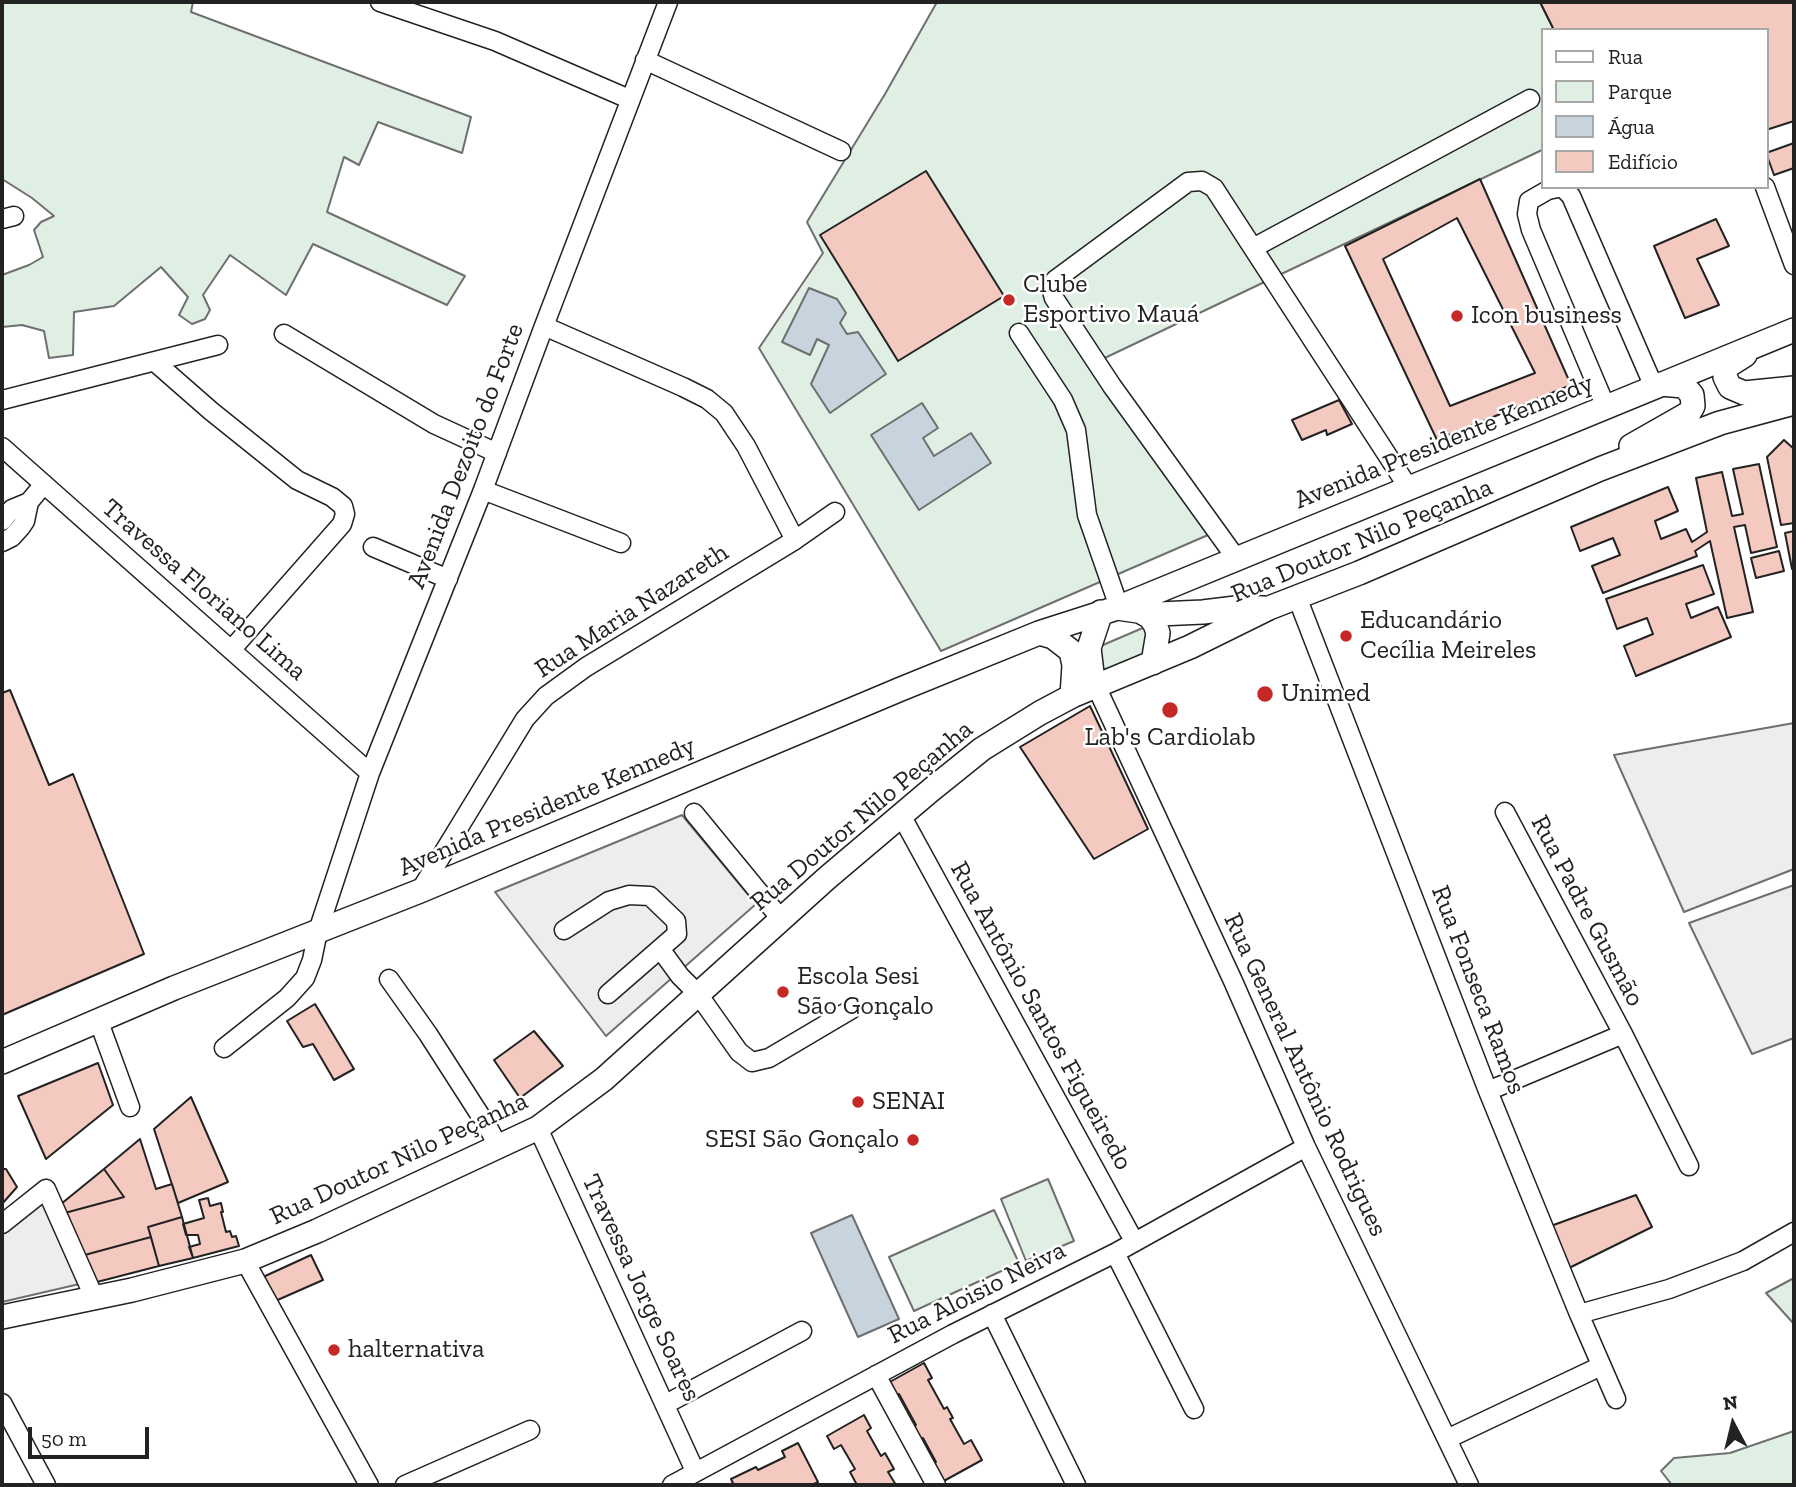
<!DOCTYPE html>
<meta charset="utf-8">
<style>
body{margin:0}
#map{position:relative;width:1796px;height:1487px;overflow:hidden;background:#fff;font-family:"Zilla Slab",serif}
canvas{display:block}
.frame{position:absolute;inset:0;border:4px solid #222;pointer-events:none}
.legend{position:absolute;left:1541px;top:28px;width:228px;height:161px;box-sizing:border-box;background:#fff;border:2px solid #a7a7a7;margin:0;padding:9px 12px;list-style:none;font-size:21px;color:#222}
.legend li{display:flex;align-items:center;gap:14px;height:35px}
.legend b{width:35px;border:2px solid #a7a7a7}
.north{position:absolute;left:1698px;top:1389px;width:70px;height:70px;-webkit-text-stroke:5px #fff;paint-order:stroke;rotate:353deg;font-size:19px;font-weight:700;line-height:28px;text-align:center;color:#222}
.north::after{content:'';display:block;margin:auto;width:24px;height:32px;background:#222;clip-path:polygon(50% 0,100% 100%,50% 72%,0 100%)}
.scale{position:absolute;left:28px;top:1427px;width:121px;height:32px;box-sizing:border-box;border:4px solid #222;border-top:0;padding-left:9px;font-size:21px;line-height:24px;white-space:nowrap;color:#222;-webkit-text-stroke:5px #fff;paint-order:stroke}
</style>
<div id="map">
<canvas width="1796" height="1487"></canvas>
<div class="frame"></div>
<ul class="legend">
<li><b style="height:9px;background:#fff"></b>Rua</li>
<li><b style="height:19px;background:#e0efe3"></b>Parque</li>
<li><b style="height:19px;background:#c7d3dd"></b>Água</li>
<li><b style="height:19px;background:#f3c9c0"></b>Edifício</li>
</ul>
<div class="north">N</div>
<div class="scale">50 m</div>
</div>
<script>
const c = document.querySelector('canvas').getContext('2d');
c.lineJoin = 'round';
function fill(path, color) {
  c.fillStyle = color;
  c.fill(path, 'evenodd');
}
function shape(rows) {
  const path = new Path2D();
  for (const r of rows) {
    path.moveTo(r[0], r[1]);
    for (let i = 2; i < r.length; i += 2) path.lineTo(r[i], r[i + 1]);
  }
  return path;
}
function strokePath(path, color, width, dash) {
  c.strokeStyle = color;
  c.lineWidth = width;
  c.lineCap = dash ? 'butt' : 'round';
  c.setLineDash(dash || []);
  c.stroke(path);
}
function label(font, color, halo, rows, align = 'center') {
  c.font = font + ' "Zilla Slab",serif';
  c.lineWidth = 5;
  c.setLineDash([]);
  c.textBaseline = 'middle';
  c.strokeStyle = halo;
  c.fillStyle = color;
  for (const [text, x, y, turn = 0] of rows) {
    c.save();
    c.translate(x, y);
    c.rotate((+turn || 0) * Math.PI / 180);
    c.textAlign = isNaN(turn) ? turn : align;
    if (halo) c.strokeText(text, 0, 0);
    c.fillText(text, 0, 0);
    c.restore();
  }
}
const green = shape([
 [2,2,193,2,191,12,471,117,462,153,378,122,359,165,344,157,327,212,465,276,447,305,313,244,286,295,230,255,203,295,210,310,205,319,192,324,179,315,188,297,161,267,114,306,74,312,73,355,49,358,44,331,22,325,2,327,2,275,29,265,43,257,34,230,41,222,54,216,32,198,2,179,2,2],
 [937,2,1540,2,1554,30,1542,30,1542,150,1090,365,1208,535,941,651,759,348,823,253,807,222,885,94,937,2],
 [1145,627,1148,628,1145,655,1103,673,1094,655,1103,645,1145,627],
 [1048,1179,1074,1241,1026,1261,1001,1199,1048,1179],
 [994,1210,1019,1263,914,1311,889,1257,994,1210],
 [1794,1278,1794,1324,1766,1293,1794,1278],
 [1794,1431,1794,1485,1672,1485,1661,1471,1674,1458,1730,1453,1794,1431]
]);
fill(green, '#e0efe3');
strokePath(green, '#6f6f6f', 2);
const parking = shape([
 [1794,723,1794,869,1684,912,1614,755,1794,723],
 [682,815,756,904,606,1036,495,892,682,815],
 [1794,885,1794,1038,1752,1054,1689,923,1794,885],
 [47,1191,88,1282,2,1302,2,1224,47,1191]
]);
fill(parking, '#ededed');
strokePath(parking, '#6f6f6f', 2);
const water = shape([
 [809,288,837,299,846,313,840,323,847,334,858,332,886,374,830,413,811,384,829,345,817,339,810,355,782,342,809,288],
 [922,403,938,428,923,438,934,456,971,433,991,463,919,510,871,435,922,403],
 [852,1215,899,1319,858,1337,811,1233,852,1215]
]);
fill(water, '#c7d3dd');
strokePath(water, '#6f6f6f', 2);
const building = shape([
 [1540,2,1794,2,1794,121,1766,130,1766,30,1554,30,1540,2],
 [1794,143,1794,168,1774,175,1766,153,1794,143],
 [926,171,1004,296,898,361,820,235,926,171],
 [1480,179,1571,385,1437,440,1345,246,1480,179],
 [1457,218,1535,373,1450,406,1383,259,1457,218],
 [1716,219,1729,246,1697,259,1719,305,1685,318,1654,246,1716,219],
 [1339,400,1352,424,1327,435,1326,430,1302,440,1292,420,1339,400],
 [1784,440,1794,449,1794,523,1781,525,1767,457,1784,440],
 [1759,464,1777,547,1751,553,1745,525,1734,527,1753,612,1727,618,1710,541,1695,551,1697,556,1603,593,1592,566,1620,555,1613,538,1580,551,1571,527,1668,487,1678,511,1655,521,1661,539,1686,529,1692,542,1707,532,1696,478,1722,472,1732,516,1743,514,1733,469,1759,464],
 [1794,531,1794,569,1792,569,1785,533,1794,531],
 [1779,551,1784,571,1756,578,1751,558,1779,551],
 [1703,565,1714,594,1686,604,1691,618,1718,607,1731,637,1636,676,1624,646,1653,634,1647,618,1617,629,1606,599,1703,565],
 [10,690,49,785,73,774,144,954,2,1015,2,693,10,690],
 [1090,706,1148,829,1094,859,1020,747,1090,706],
 [315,1004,354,1069,334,1080,313,1044,303,1047,287,1021,315,1004],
 [534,1031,563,1066,520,1098,494,1060,534,1031],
 [98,1063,113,1105,46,1159,18,1096,98,1063],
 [191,1097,228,1182,178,1203,154,1129,191,1097],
 [140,1139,156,1189,172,1184,182,1217,148,1227,151,1237,81,1256,61,1214,124,1197,104,1169,140,1139],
 [2,1169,6,1169,17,1187,2,1204,2,1169],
 [104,1169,124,1197,61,1214,61,1204,104,1169],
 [1636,1195,1652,1227,1565,1270,1548,1227,1636,1195],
 [208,1198,210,1206,221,1203,223,1212,221,1212,226,1232,230,1231,232,1237,236,1236,239,1246,193,1258,189,1247,200,1244,198,1235,186,1235,183,1224,204,1218,199,1200,208,1198],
 [182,1217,193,1258,159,1266,148,1227,182,1217],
 [151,1237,159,1266,97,1282,81,1256,151,1237],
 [311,1255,323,1280,273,1302,263,1277,311,1255],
 [924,1363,932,1378,928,1380,944,1409,947,1407,953,1418,950,1419,964,1444,971,1440,982,1460,942,1482,932,1464,936,1462,923,1438,919,1440,912,1427,916,1425,899,1394,895,1396,888,1383,924,1363],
 [864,1415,871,1428,867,1431,881,1456,885,1453,894,1469,888,1472,896,1485,857,1485,850,1472,855,1469,841,1445,834,1449,827,1436,864,1415],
 [798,1443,818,1482,812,1485,729,1485,733,1483,731,1479,756,1467,758,1470,785,1457,782,1451,798,1443]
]);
fill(building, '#f3c9c0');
strokePath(building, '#222', 2);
const minor = shape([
 [380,2,495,41,629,99],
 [645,60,841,151],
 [1765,187,1794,265],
 [2,219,14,216],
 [1253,248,1530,99],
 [544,326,683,387,707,399,724,413,746,446,795,540],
 [1019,333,1063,400,1076,430,1087,515,1119,607],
 [284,334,434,424,497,453],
 [155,362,211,411,297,480,332,497,343,506,345,514,342,524,232,649],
 [2,400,218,345],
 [1606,407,1531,230,1527,214,1529,201,1548,190,1562,187,1571,196,1654,387],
 [2,447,370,773],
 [483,490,621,543],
 [2,521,12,509,29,502],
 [2,542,12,537,21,527,25,521,29,502,44,484],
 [373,547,448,579],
 [1236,558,1112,386,1054,298,1052,291,1055,280,1188,182,1202,181,1214,188,1408,487],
 [1297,597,1488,1091,1579,1314,1616,1399],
 [1096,686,1233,981,1306,1147,1469,1485],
 [1505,812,1623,1034,1689,1166],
 [694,813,781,919],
 [901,815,1134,1241],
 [420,891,525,719,546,696,586,667,795,540,835,512],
 [564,930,609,901,629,895,650,896,676,921,677,934,608,994],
 [661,950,680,976,698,994,739,1052,752,1062,769,1058,852,1009],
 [389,979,428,1034,489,1129,498,1146],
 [99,1022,130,1107],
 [224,1048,287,998,305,978,312,960,318,931,370,773,483,490,544,326,668,2],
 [1488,1091,1623,1034],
 [538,1128,695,1471],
 [2,1224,46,1189,94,1297],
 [1115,1253,1194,1409],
 [245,1261,369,1485],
 [992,1314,1076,1485],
 [1579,1314,1669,1289,1743,1261,1794,1232],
 [876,1375,936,1485],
 [2,1403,46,1485],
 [666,1404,802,1331],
 [1447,1439,1601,1366],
 [405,1485,530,1430],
 [672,1485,953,1334,1115,1253,1306,1147]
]);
const major = shape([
 [1745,355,1726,367,1725,377,1730,387,1744,393,1794,388],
 [1631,446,1689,413,1693,406,1692,395,1684,386,1660,384],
 [1117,608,1159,614,1203,612,1244,607,1263,608],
 [1141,612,1150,617,1155,624,1158,633,1153,663],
 [1039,633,1053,637,1071,651,1074,665,1072,696],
 [1096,686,1092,673,1089,648,1101,612],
 [2,1062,174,988,420,891,901,689,1039,633,1117,608,1794,330],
 [2,1317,132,1290,245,1261,317,1231,538,1128,604,1079,827,878,931,790,982,749,1040,713,1072,696,1190,647,1269,608,1359,573,1600,469,1720,423,1794,403]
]);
strokePath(minor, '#222', 21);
strokePath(major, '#222', 26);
strokePath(minor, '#fff', 18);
strokePath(major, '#fff', 23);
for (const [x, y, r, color] of [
 [1009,300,7,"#c62828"],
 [1457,316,7,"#c62828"],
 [1346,636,7,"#c62828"],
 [1265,694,9,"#c62828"],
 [1170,710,9,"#c62828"],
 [783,992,7,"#c62828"],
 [858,1102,7,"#c62828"],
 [913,1140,7,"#c62828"],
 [334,1350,7,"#c62828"]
]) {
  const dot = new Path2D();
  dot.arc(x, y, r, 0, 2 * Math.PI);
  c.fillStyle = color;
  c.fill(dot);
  strokePath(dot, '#fff', 2.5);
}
label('26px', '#222', '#fff', [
 ["Clube",1023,285],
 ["Esportivo Mauá",1023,315],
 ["Icon business",1471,316],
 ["Educandário",1360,621],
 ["Cecília Meireles",1360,651],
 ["Unimed",1281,694],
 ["Lab's Cardiolab",1170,738,"center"],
 ["Escola Sesi",797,977],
 ["São Gonçalo",797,1007],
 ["SENAI",872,1102],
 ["SESI São Gonçalo",899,1140,"right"],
 ["halternativa",348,1350]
], 'left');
label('26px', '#222', '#fff', [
 ["Avenida Presidente Kennedy",1444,442,-22],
 ["Avenida Dezoito do Forte",466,456,-69],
 ["Rua Doutor Nilo Peçanha",1362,541,-23],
 ["Travessa Floriano Lima",204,590,41],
 ["Rua Maria Nazareth",632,611,-33],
 ["Avenida Presidente Kennedy",547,807,-23],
 ["Rua Doutor Nilo Peçanha",862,816,-40],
 ["Rua Padre Gusmão",1587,911,62],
 ["Rua Fonseca Ramos",1478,990,69],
 ["Rua Antônio Santos Figueiredo",1041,1016,61],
 ["Rua General Antônio Rodrigues",1305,1075,65],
 ["Rua Doutor Nilo Peçanha",399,1159,-25],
 ["Travessa Jorge Soares",641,1288,65],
 ["Rua Aloisio Neiva",977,1293,-27]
]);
</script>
